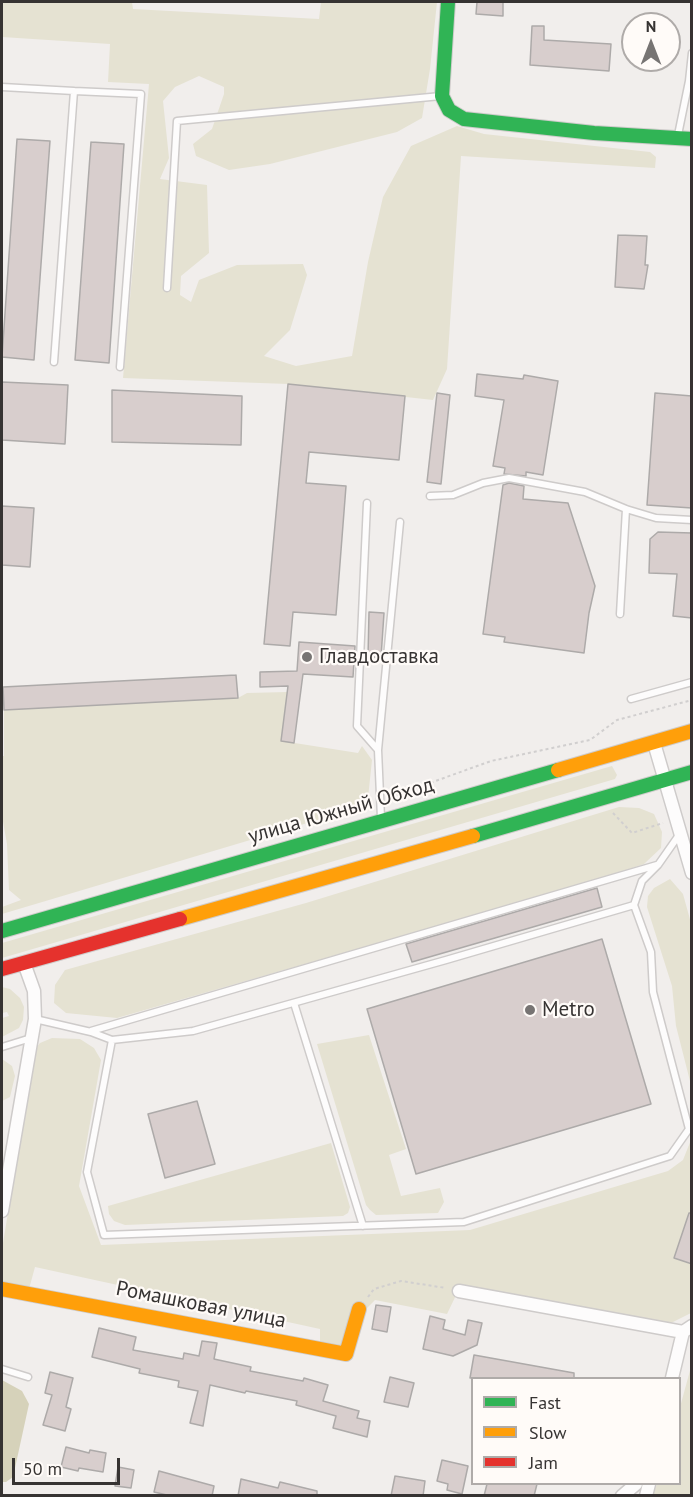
<!DOCTYPE html>
<meta charset="utf-8">
<style>
body{margin:0}
#map{position:relative;width:693px;height:1497px;overflow:hidden;background:#f1eeec;font-family:"PT Sans",sans-serif}
canvas{display:block}
.frame{position:absolute;inset:0;border:3px solid #363332;pointer-events:none}
.legend{position:absolute;left:471px;top:1377px;width:210px;height:108px;box-sizing:border-box;background:#fffbf8;border:2px solid #afaba9;margin:0;padding:8px 10px;list-style:none;font-size:18px;color:#363332}
.legend li{display:flex;align-items:center;gap:12px;height:30px}
.legend b{width:30px;border:2px solid #afaba9}
.north{position:absolute;left:621px;top:12px;width:60px;height:60px;box-sizing:border-box;background:#fffbf8;border:2px solid #afaba9;border-radius:50%;rotate:0deg;font-size:16px;font-weight:700;line-height:24px;text-align:center;color:#363332}
.north::after{content:'';display:block;margin:auto;width:21px;height:27px;background:#777473;clip-path:polygon(50% 0,100% 100%,50% 72%,0 100%)}
.scale{position:absolute;left:12px;top:1458px;width:108px;height:27px;box-sizing:border-box;border:3px solid #363332;border-top:0;padding-left:8px;font-size:18px;line-height:21px;white-space:nowrap;color:#363332;-webkit-text-stroke:4px #fffbf8;paint-order:stroke}
</style>
<div id="map">
<canvas width="693" height="1497"></canvas>
<div class="frame"></div>
<ul class="legend">
<li><b style="height:8px;background:#30b455"></b>Fast</li>
<li><b style="height:8px;background:#ff9f0a"></b>Slow</li>
<li><b style="height:8px;background:#e5322d"></b>Jam</li>
</ul>
<div class="north">N</div>
<div class="scale">50 m</div>
</div>
<script>
const c = document.querySelector('canvas').getContext('2d');
c.lineJoin = 'round';
function fill(path, color) {
  c.fillStyle = color;
  c.fill(path, 'evenodd');
}
function shape(rows) {
  const path = new Path2D();
  for (const r of rows) {
    path.moveTo(r[0], r[1]);
    for (let i = 2; i < r.length; i += 2) path.lineTo(r[i], r[i + 1]);
  }
  return path;
}
function strokePath(path, color, width, dash) {
  c.strokeStyle = color;
  c.lineWidth = width;
  c.lineCap = dash ? 'butt' : 'round';
  c.setLineDash(dash || []);
  c.stroke(path);
}
function label(font, color, halo, rows, align = 'center') {
  c.font = font + ' "PT Sans",sans-serif';
  c.lineWidth = 4.5;
  c.setLineDash([]);
  c.textBaseline = 'middle';
  c.strokeStyle = halo;
  c.fillStyle = color;
  for (const [text, x, y, turn = 0] of rows) {
    c.save();
    c.translate(x, y);
    c.rotate((+turn || 0) * Math.PI / 180);
    c.textAlign = isNaN(turn) ? turn : align;
    if (halo) c.strokeText(text, 0, 0);
    c.fillText(text, 0, 0);
    c.restore();
  }
}
fill(shape([
 [2,2,132,2,133,9,319,19,321,2,437,2,430,69,422,118,397,132,270,164,229,170,196,156,193,144,212,129,224,94,224,87,199,76,175,87,163,101,169,158,160,179,207,185,209,253,181,276,180,295,191,302,199,280,237,265,303,264,307,275,290,330,264,356,296,366,352,356,368,262,383,197,411,146,457,126,484,134,650,152,656,157,655,168,461,156,447,369,433,400,288,384,123,378,149,84,108,82,110,44,2,37],
 [287,692,282,741,358,753,362,746,372,760,368,798,361,807,2,914,2,907,21,900,9,890,7,844,2,816,2,756,4,756,4,710,238,698,247,693],
 [612,766,617,775,615,779,2,958,2,943],
 [619,807,639,808,654,814,662,832,661,848,644,864,594,881,117,1018,66,1013,54,1003,55,985,65,970,306,903],
 [670,879,683,894,691,923,691,1085,676,1026,672,986,647,907,648,896,654,888],
 [2,987,10,989,20,998,24,1007,23,1020,19,1028,2,1037,2,1018,9,1016,7,1012,2,1013],
 [369,1035,406,1149,389,1155,401,1196,440,1188,444,1202,438,1213,376,1215,370,1210,366,1205,317,1044],
 [52,1038,80,1039,94,1048,101,1060,79,1186,101,1245,470,1230,668,1171,683,1160,691,1140,691,1224,674,1258,691,1264,691,1313,669,1324,460,1287,447,1314,375,1300,366,1309,341,1347,320,1343,320,1329,35,1267,29,1289,4,1284,2,1280,2,1249,35,1049,40,1043],
 [2,1059,12,1066,15,1076,10,1097,2,1101],
 [331,1143,350,1207,348,1213,343,1216,125,1225,114,1221,109,1214,108,1206],
 [691,1367,691,1495,653,1495,657,1484,680,1484,680,1407]
]), '#e5e2d2');
fill(shape([
 [2,1380,22,1391,29,1404,13,1477,6,1482,2,1482]
]), '#d6d2ba');
const building = shape([
 [477,2,503,2,503,16,476,14,477,2],
 [532,26,544,26,544,40,611,44,609,71,530,65,532,26],
 [17,139,50,141,34,360,2,357,17,139],
 [91,142,124,144,109,363,75,360,91,142],
 [618,235,647,236,645,265,648,265,644,289,615,287,618,235],
 [477,374,523,379,524,375,558,381,543,475,526,472,526,476,504,474,505,468,493,466,504,400,475,396,477,374],
 [2,382,68,385,65,444,2,440,2,382],
 [288,384,405,396,399,460,309,452,306,483,346,486,336,615,293,612,290,646,264,644,288,384],
 [112,390,242,396,241,445,112,442,112,390],
 [437,393,450,395,441,484,427,482,437,393],
 [655,393,692,396,692,508,647,505,655,393],
 [509,483,524,486,523,499,568,503,595,586,589,613,584,653,504,642,505,637,483,634,503,485,509,483],
 [2,506,34,508,30,567,2,565,2,506],
 [658,532,692,533,692,618,673,616,677,574,649,573,650,539,658,532],
 [369,612,384,613,381,657,368,657,369,612],
 [299,642,355,646,353,677,303,674,294,743,281,741,288,686,260,687,260,672,297,671,299,642],
 [236,675,238,698,4,710,3,687,236,675],
 [597,888,602,907,412,962,406,944,597,888],
 [602,939,651,1104,416,1174,367,1009,602,939],
 [197,1101,215,1164,165,1178,148,1114,197,1101],
 [689,1213,692,1213,692,1264,674,1258,689,1213],
 [376,1305,391,1307,387,1332,372,1329,376,1305],
 [430,1316,445,1320,443,1329,465,1335,468,1320,482,1323,477,1345,453,1356,423,1349,430,1316],
 [99,1328,136,1337,133,1350,183,1359,184,1353,199,1356,202,1341,217,1343,214,1359,251,1367,250,1371,303,1381,304,1378,328,1385,323,1401,359,1411,357,1418,370,1421,367,1437,333,1428,336,1416,296,1405,297,1401,246,1391,245,1393,210,1385,203,1426,190,1423,198,1391,178,1387,179,1381,139,1373,140,1369,92,1357,99,1328],
 [474,1355,574,1373,574,1378,470,1378,474,1355],
 [50,1372,73,1378,66,1407,71,1409,65,1431,43,1425,52,1395,45,1393,50,1372],
 [390,1377,414,1383,408,1407,384,1402,390,1377],
 [66,1447,89,1453,90,1450,106,1453,103,1472,79,1468,78,1471,61,1467,66,1447],
 [442,1460,468,1466,462,1494,447,1490,448,1484,437,1481,442,1460],
 [118,1467,134,1470,131,1488,115,1486,118,1467],
 [159,1471,214,1486,212,1496,171,1496,154,1492,159,1471],
 [395,1476,425,1481,423,1496,391,1496,395,1476],
 [241,1479,278,1488,280,1482,317,1491,317,1496,238,1496,241,1479],
 [487,1484,537,1484,534,1496,484,1496,487,1484]
]);
fill(building, '#d8cecd');
strokePath(building, '#adaaa9', 1.5);
const lane = shape([
 [2,87,74,91,54,362],
 [74,91,141,94,120,367],
 [678,135,689,81,692,53],
 [167,288,177,121,441,96],
 [430,496,453,495,483,483,509,478,585,492,626,509,656,518,692,520],
 [367,503,357,726,378,750,381,818],
 [620,614,626,509],
 [631,699,692,682],
 [378,750,400,522],
 [294,1003,363,1226],
 [35,1019,91,1032,112,1040,193,1031,446,960,634,905,642,881,658,865,679,835],
 [91,1031,657,865],
 [112,1040,87,1172,104,1235,464,1222,670,1156,689,1129,653,992,651,952,634,905],
 [2,1047,31,1038],
 [2,1369,28,1377]
]);
const street = shape([
 [654,743,692,873],
 [2,1211,35,1019,34,991,24,963],
 [459,1291,683,1332,692,1326],
 [672,1378,683,1332],
 [622,1496,636,1484],
 [646,1496,649,1484]
]);
const fast = shape([
 [448,2,442,96,449,110,464,119,594,133,692,139],
 [473,836,692,772],
 [2,931,558,770]
]);
const slow = shape([
 [558,770,692,731],
 [180,919,473,836],
 [2,1289,346,1354,359,1309]
]);
const jam = shape([
 [2,969,180,919]
]);
strokePath(lane, '#cecbca', 9);
strokePath(street, '#cecbca', 15);
strokePath(fast, '#cecbca', 16);
strokePath(slow, '#cecbca', 16);
strokePath(jam, '#cecbca', 16);
strokePath(shape([
 [391,797,491,761,590,740,617,720,692,700],
 [613,813,632,833,663,823],
 [368,1297,374,1289,401,1281,446,1288]
]), '#d1cfcf', 2, [3, 3]);
strokePath(lane, '#fdfcfc', 6);
strokePath(street, '#fdfcfc', 12);
strokePath(fast, '#30b455', 14);
strokePath(slow, '#ff9f0a', 14);
strokePath(jam, '#e5322d', 14);
for (const [x, y, r, color] of [
 [307,657,6,"#777473"],
 [530,1010,6,"#777473"]
]) {
  const dot = new Path2D();
  dot.arc(x, y, r, 0, 2 * Math.PI);
  c.fillStyle = color;
  c.fill(dot);
  strokePath(dot, '#fffbf8', 2);
}
label('21px', '#363332', '#fffbf8', [
 ["Главдоставка",319,657],
 ["Metro",542,1010]
], 'left');
label('21px', '#363332', '#fffbf8', [
 ["улица Южный Обход",341,811,-16],
 ["Ромашковая улица",201,1305,11]
]);
</script>
